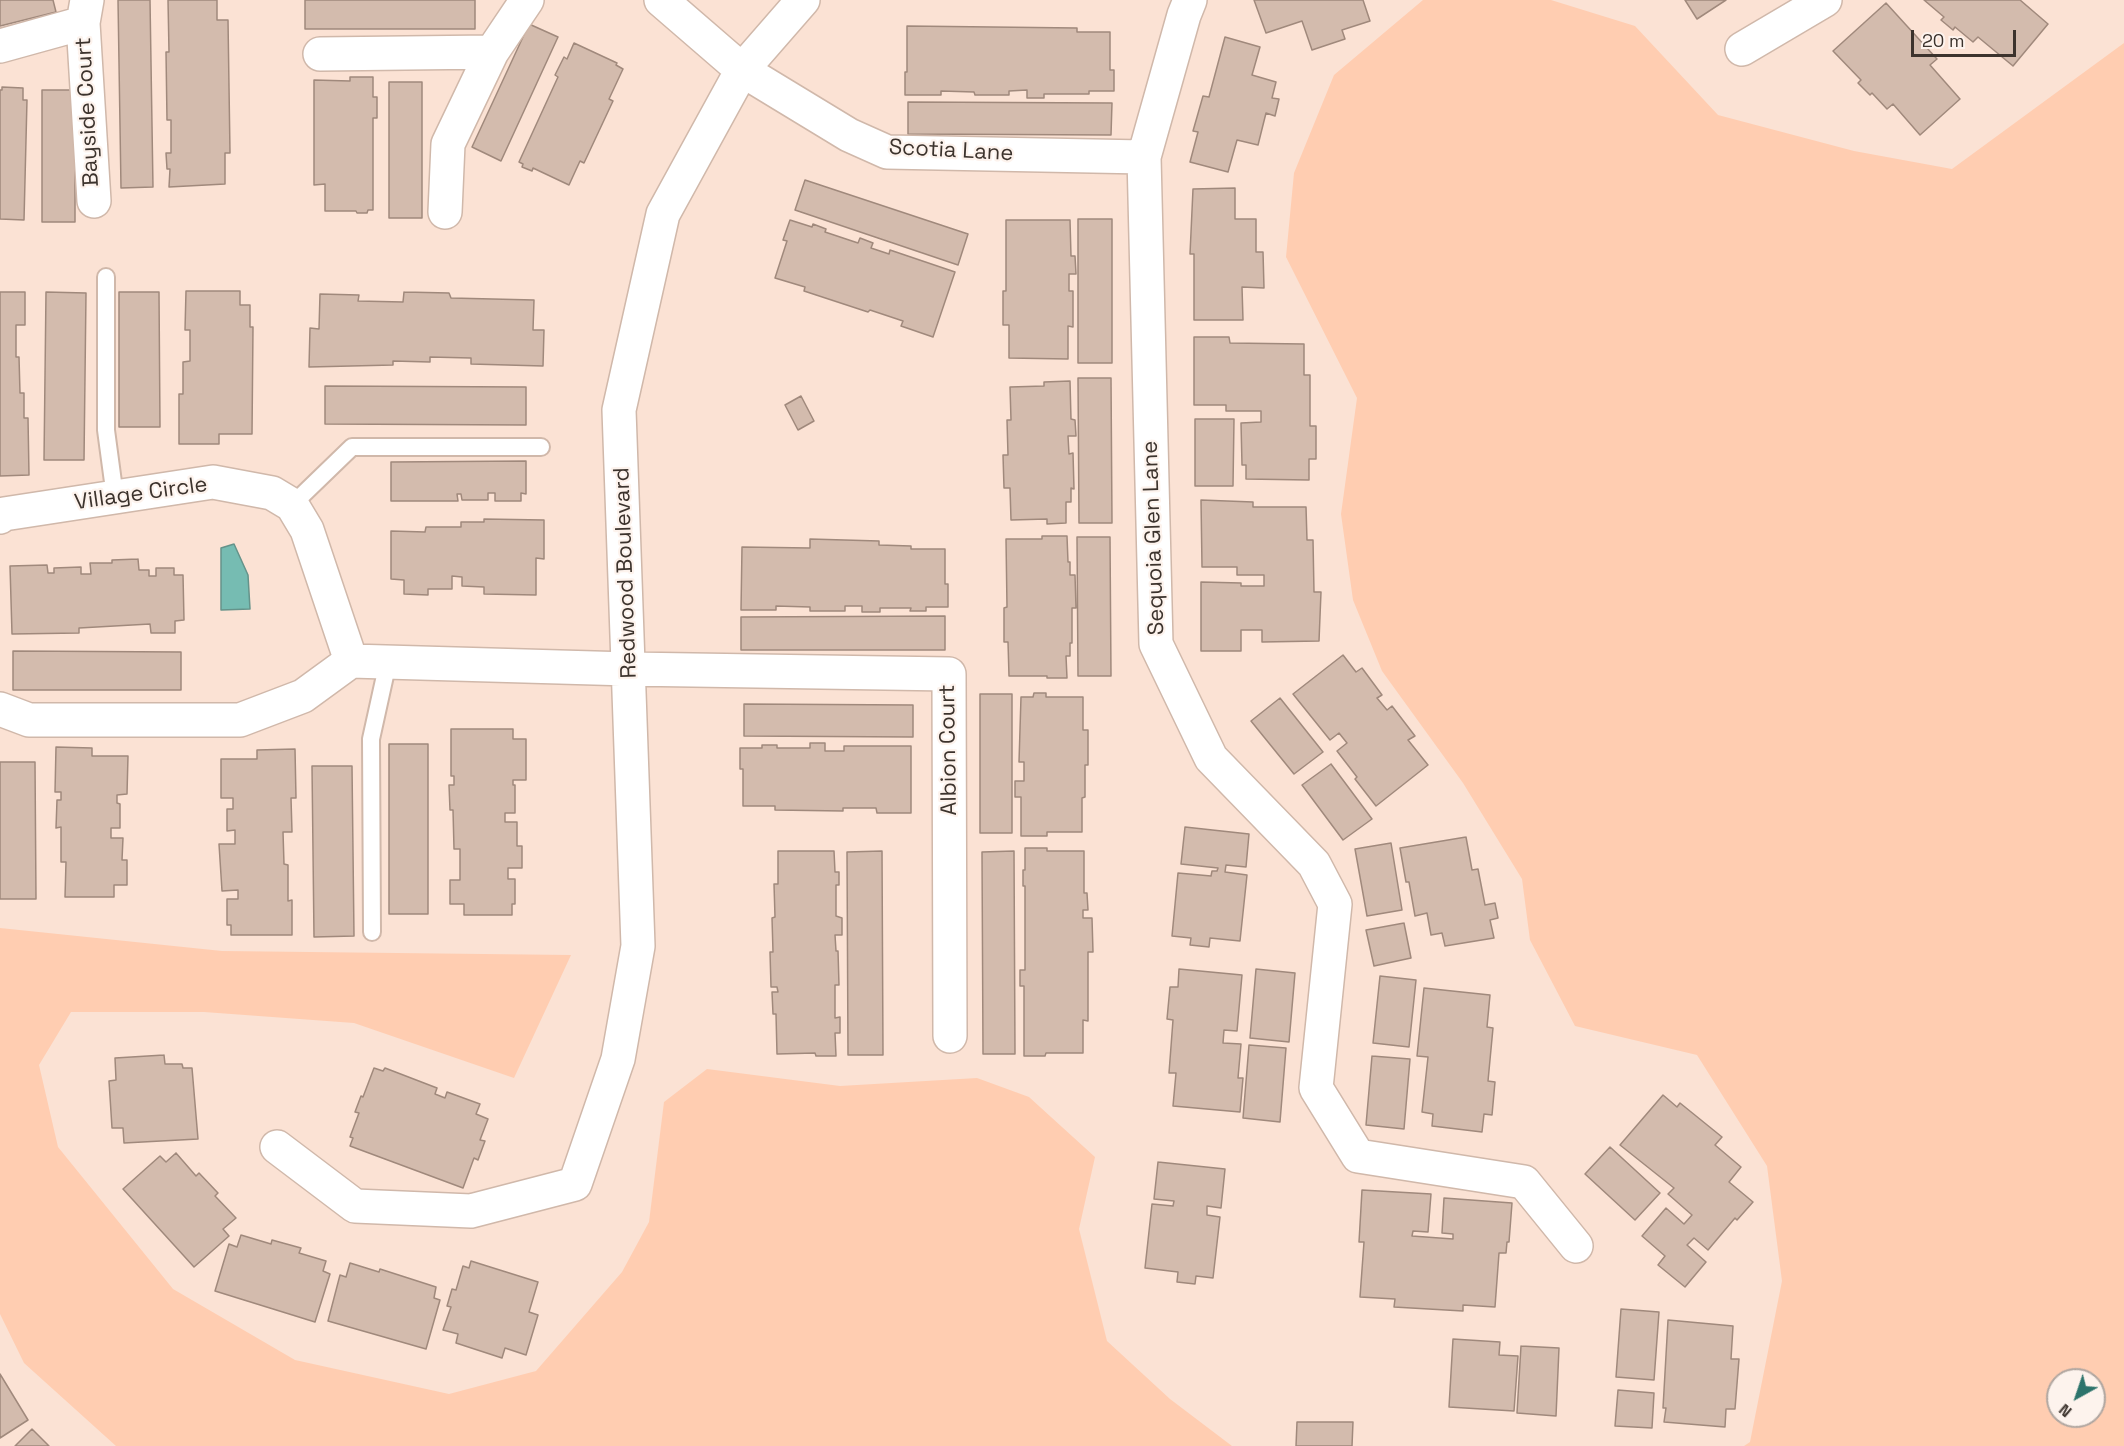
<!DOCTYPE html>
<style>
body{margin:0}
#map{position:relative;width:2124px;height:1446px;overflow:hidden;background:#fbe2d4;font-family:"Space Grotesk",sans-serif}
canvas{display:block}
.north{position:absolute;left:2046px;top:1368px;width:60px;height:60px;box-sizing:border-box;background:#fdf3ed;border:2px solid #b0a6a0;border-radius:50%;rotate:220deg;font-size:16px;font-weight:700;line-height:24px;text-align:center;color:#3c332d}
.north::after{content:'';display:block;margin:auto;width:21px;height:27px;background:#2d746c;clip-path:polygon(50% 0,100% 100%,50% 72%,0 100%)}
.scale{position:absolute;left:1911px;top:30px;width:105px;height:27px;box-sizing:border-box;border:3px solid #3c332d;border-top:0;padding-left:8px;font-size:18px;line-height:21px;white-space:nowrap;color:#3c332d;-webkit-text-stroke:4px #fdf3ed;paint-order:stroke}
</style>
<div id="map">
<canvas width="2124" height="1446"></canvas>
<div class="north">N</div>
<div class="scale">20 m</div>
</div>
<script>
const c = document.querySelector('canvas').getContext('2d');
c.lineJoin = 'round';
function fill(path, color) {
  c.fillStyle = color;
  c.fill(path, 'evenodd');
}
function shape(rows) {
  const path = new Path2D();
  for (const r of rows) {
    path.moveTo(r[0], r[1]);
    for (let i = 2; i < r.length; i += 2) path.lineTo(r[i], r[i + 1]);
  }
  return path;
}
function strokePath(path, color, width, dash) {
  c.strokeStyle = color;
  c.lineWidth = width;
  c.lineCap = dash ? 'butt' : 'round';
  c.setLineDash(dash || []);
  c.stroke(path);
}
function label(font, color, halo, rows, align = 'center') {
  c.font = font + ' "Space Grotesk",sans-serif';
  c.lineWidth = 4.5;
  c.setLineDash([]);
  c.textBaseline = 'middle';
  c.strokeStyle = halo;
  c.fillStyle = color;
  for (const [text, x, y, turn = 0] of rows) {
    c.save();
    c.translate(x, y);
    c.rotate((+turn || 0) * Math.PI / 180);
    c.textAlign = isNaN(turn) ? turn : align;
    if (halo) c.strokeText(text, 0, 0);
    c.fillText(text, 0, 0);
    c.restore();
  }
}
fill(shape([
 [1423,0,1551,0,1635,26,1718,115,1854,151,1952,169,2124,43,2124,1446,1744,1446,1750,1442,1782,1281,1767,1166,1697,1055,1575,1026,1530,940,1522,879,1463,783,1382,671,1353,600,1341,514,1357,398,1286,257,1294,173,1334,75],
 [2058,1380,2094,1380,2094,1416,2058,1416],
 [0,928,222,951,571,955,514,1078,354,1023,204,1012,71,1012,39,1065,58,1147,173,1289,295,1360,449,1394,536,1371,622,1272,649,1222,664,1102,707,1069,840,1086,977,1078,1029,1097,1095,1157,1079,1229,1107,1341,1170,1399,1232,1446,116,1446,24,1363,0,1314]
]), '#ffcdb1');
const water = shape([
 [234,544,248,575,250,609,221,610,221,548,234,544]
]);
fill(water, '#76bcb2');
strokePath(water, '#65938a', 1.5);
const building = shape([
 [0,0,53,0,56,12,0,26,0,0],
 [118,0,150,0,153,187,121,188,118,0],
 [168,0,217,0,217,20,228,20,230,153,225,153,225,184,169,187,170,169,167,169,166,153,171,153,171,120,167,120,166,52,169,52,168,0],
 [305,0,475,0,475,29,305,29,305,0],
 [1254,0,1363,0,1370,21,1342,30,1345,39,1312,50,1302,21,1266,33,1254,0],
 [1685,0,1726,0,1697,19,1685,0],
 [1924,0,2020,0,2048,24,2013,66,1978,37,1973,42,1955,27,1953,30,1941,20,1944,17,1924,0],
 [1886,3,1937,59,1930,65,1960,99,1920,135,1893,104,1887,109,1872,93,1870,95,1858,83,1861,80,1833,51,1886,3],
 [529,24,558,37,501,161,472,147,529,24],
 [907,26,1077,28,1077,32,1110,32,1110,70,1114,70,1114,91,1089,91,1089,94,1044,94,1044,98,1027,98,1027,90,1009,91,1009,95,975,95,974,92,941,91,941,95,905,95,905,72,907,72,907,26],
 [1225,37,1260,47,1252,75,1276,82,1272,98,1279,99,1275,116,1266,113,1258,145,1237,140,1228,172,1190,162,1198,132,1193,131,1203,96,1209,97,1225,37],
 [574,43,617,63,616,65,623,69,609,99,613,101,584,163,580,161,569,185,533,168,532,171,522,167,523,164,519,162,558,77,555,75,564,57,567,59,574,43],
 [350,77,373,77,373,97,377,97,377,118,373,118,373,210,368,210,367,213,357,213,356,211,325,211,325,184,314,185,314,80,350,81,350,77],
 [389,82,422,82,422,218,389,218,389,82],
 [2,87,23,88,23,100,27,100,24,220,0,219,0,90,2,90,2,87],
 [42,90,75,90,75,222,42,222,42,90],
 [908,102,1112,103,1111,135,908,134,908,102],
 [805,180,968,234,958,265,795,210,805,180],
 [1235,188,1235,219,1256,219,1256,252,1263,252,1264,288,1242,287,1243,320,1194,320,1194,254,1190,254,1193,189,1235,188],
 [1078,219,1112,219,1112,363,1078,363,1078,219],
 [790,220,812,227,813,224,826,229,825,232,858,243,860,238,873,243,871,248,889,254,890,250,955,272,933,337,901,326,903,321,870,310,868,312,804,291,805,287,775,278,787,241,783,240,790,220],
 [1006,220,1070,220,1071,256,1075,256,1076,274,1069,274,1069,291,1073,291,1073,327,1068,326,1068,359,1009,358,1009,325,1003,325,1003,291,1006,291,1006,220],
 [186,291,240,291,240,305,250,305,250,327,253,327,252,434,219,434,219,444,179,444,179,394,183,394,183,362,190,361,190,330,185,330,186,291],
 [0,292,25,292,25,325,16,325,16,357,19,357,20,393,24,393,24,418,28,418,29,475,0,476,0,292],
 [46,292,86,293,84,460,44,460,46,292],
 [119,292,159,292,160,427,119,427,119,292],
 [404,292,449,293,451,298,534,300,533,330,544,330,543,366,471,364,471,358,430,357,430,362,393,361,393,365,309,367,310,328,319,329,320,294,359,295,358,301,403,302,404,292],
 [1194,337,1229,337,1230,343,1304,344,1304,375,1310,375,1310,426,1316,426,1316,459,1309,459,1309,480,1246,479,1246,465,1242,465,1241,423,1261,422,1261,411,1226,411,1226,405,1194,405,1194,337],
 [1078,378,1111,378,1112,523,1079,523,1078,378],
 [1070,381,1071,419,1075,420,1076,436,1068,436,1069,454,1073,453,1074,489,1071,488,1071,502,1066,502,1066,523,1047,524,1047,519,1011,520,1010,488,1004,488,1003,455,1008,455,1007,420,1011,420,1010,387,1044,386,1044,382,1070,381],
 [325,386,526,387,526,425,325,424,325,386],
 [801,396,814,421,798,430,785,405,801,396],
 [1195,419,1234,419,1233,486,1195,486,1195,419],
 [526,461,526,494,521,493,521,501,495,501,495,493,488,493,488,500,462,500,461,494,457,494,458,501,391,501,391,462,526,461],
 [1201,500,1253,502,1253,507,1306,507,1307,540,1313,540,1314,592,1321,592,1319,641,1262,642,1262,630,1241,630,1241,651,1201,651,1201,582,1241,583,1241,586,1264,586,1264,575,1237,575,1237,567,1202,567,1201,500],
 [484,519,544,520,544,559,536,558,536,595,484,594,484,587,462,586,462,577,452,576,452,589,428,589,428,595,404,594,404,580,391,579,391,531,425,532,426,527,461,527,461,522,484,522,484,519],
 [1042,536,1067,536,1068,562,1070,562,1070,575,1075,575,1076,608,1072,608,1072,643,1070,643,1070,656,1066,656,1067,678,1047,678,1047,676,1009,676,1008,642,1004,642,1004,608,1007,607,1006,539,1042,539,1042,536],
 [1077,537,1110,537,1111,676,1078,676,1077,537],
 [810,539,879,541,879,545,911,546,911,549,945,549,945,584,948,584,948,607,926,607,926,611,910,611,911,608,880,608,880,612,862,612,862,606,845,606,845,611,810,611,810,607,776,606,776,610,741,610,742,547,810,548,810,539],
 [138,559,139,570,149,570,149,576,156,576,156,568,174,568,174,575,183,575,184,620,175,621,175,633,151,633,150,624,79,628,79,633,12,634,10,566,47,565,48,573,54,573,54,568,81,567,81,574,91,574,90,563,112,563,112,560,138,559],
 [945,616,945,650,741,650,741,617,945,616],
 [13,651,181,652,181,690,13,690,13,651],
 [1343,655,1356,672,1362,668,1382,695,1377,698,1387,710,1392,706,1415,736,1408,740,1428,765,1376,806,1355,779,1357,777,1337,751,1347,743,1339,733,1330,740,1293,694,1343,655],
 [1034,693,1046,693,1046,697,1083,697,1083,730,1088,730,1088,765,1085,765,1085,797,1082,798,1082,832,1047,832,1047,836,1021,836,1021,797,1015,797,1015,781,1024,781,1024,762,1019,762,1021,697,1033,697,1034,693],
 [980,694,1012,694,1012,833,980,833,980,694],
 [1280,698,1323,752,1294,774,1251,721,1280,698],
 [744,704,913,705,913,737,744,736,744,704],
 [451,729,513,729,513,739,526,739,526,780,513,780,513,785,515,785,515,813,505,813,505,822,517,822,517,846,522,846,522,868,508,868,508,879,515,879,515,904,512,904,512,915,464,915,464,904,450,904,450,880,460,880,460,849,454,849,453,810,450,810,449,785,454,785,454,776,451,776,451,729],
 [810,743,825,743,825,751,844,751,844,746,911,746,911,813,877,813,876,808,843,808,843,811,775,810,775,806,743,806,743,769,740,769,740,748,762,748,762,745,777,745,777,748,810,748,810,743],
 [389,744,428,744,428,914,389,914,389,744],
 [56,747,92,748,92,756,128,756,127,794,117,795,117,803,120,804,120,828,111,828,111,838,123,838,122,860,127,860,127,885,114,885,114,897,65,897,66,862,61,862,61,827,56,828,57,800,61,800,61,792,55,792,56,747],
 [295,749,296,798,291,798,292,832,283,832,284,864,288,865,288,901,292,900,292,935,231,935,231,925,227,925,227,899,238,899,238,890,222,891,219,844,235,844,235,830,227,831,227,809,233,809,233,798,221,798,221,759,257,759,257,750,295,749],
 [0,762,35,762,36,899,0,899,0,762],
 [1331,764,1372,819,1343,840,1302,785,1331,764],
 [312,766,352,766,354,936,314,937,312,766],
 [1185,827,1249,834,1246,867,1226,865,1225,872,1247,875,1240,941,1210,938,1209,947,1190,945,1191,938,1172,936,1178,873,1211,876,1212,871,1217,871,1218,868,1181,864,1185,827],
 [1466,837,1472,870,1478,869,1485,905,1495,903,1498,918,1490,920,1494,938,1445,946,1442,933,1431,935,1427,913,1415,916,1409,882,1406,882,1400,848,1466,837],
 [1391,843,1402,910,1367,916,1355,849,1391,843],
 [1025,848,1047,848,1047,851,1084,851,1084,893,1087,893,1088,910,1083,910,1083,918,1092,918,1093,952,1088,952,1088,1021,1083,1020,1083,1053,1046,1053,1045,1056,1024,1056,1024,986,1020,986,1020,970,1025,970,1025,886,1023,886,1023,870,1025,870,1025,848],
 [778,851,834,851,835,872,839,872,839,885,836,885,836,916,842,918,842,935,835,935,836,951,838,951,839,985,835,985,835,1018,840,1017,840,1033,835,1033,836,1056,816,1056,815,1053,777,1054,776,1014,773,1014,772,992,778,992,777,987,771,987,770,952,773,952,772,918,775,917,774,884,778,884,778,851],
 [882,851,883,1055,848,1055,847,852,882,851],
 [1014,851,1015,1054,983,1054,982,852,1014,851],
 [1404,923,1411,958,1374,966,1366,930,1404,923],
 [1179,969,1242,975,1237,1031,1224,1030,1223,1043,1241,1044,1238,1078,1243,1078,1240,1112,1173,1106,1176,1073,1169,1073,1173,1020,1167,1019,1170,987,1178,987,1179,969],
 [1256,969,1295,973,1289,1042,1250,1038,1256,969],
 [1380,976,1416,980,1409,1047,1373,1043,1380,976],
 [1424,988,1490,995,1487,1027,1493,1028,1488,1081,1495,1082,1492,1115,1484,1114,1482,1132,1432,1126,1433,1114,1422,1112,1428,1057,1417,1056,1424,988],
 [1249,1045,1286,1048,1280,1122,1243,1118,1249,1045],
 [164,1055,165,1064,182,1064,183,1068,192,1068,198,1139,124,1143,123,1128,112,1128,109,1081,116,1080,115,1058,164,1055],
 [1372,1056,1410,1059,1404,1129,1366,1125,1372,1056],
 [374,1068,383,1071,385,1068,437,1088,435,1094,445,1098,447,1092,480,1104,476,1114,488,1119,480,1140,485,1141,478,1160,474,1158,463,1188,350,1146,353,1138,350,1137,359,1113,355,1112,361,1096,363,1097,374,1068],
 [1663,1095,1677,1107,1680,1103,1722,1137,1715,1145,1741,1167,1729,1182,1753,1202,1737,1220,1735,1218,1708,1250,1694,1238,1687,1245,1706,1262,1685,1287,1658,1265,1665,1256,1642,1236,1666,1208,1684,1224,1692,1215,1668,1194,1674,1188,1620,1145,1663,1095],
 [1610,1147,1660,1193,1635,1220,1585,1174,1610,1147],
 [176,1153,196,1176,199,1173,218,1193,215,1196,236,1218,223,1229,229,1236,194,1267,123,1189,160,1156,166,1162,176,1153],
 [1158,1162,1225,1169,1221,1208,1207,1206,1207,1215,1220,1217,1213,1278,1196,1276,1195,1284,1177,1282,1178,1272,1145,1268,1152,1204,1173,1206,1174,1201,1154,1199,1158,1162],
 [1362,1190,1431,1194,1428,1232,1413,1231,1412,1236,1453,1239,1453,1234,1442,1233,1444,1198,1512,1203,1509,1242,1507,1242,1506,1253,1499,1253,1495,1307,1463,1305,1463,1311,1394,1307,1395,1299,1360,1297,1364,1242,1359,1242,1362,1190],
 [241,1235,271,1244,272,1240,301,1248,299,1253,326,1261,323,1271,330,1274,315,1322,215,1291,229,1244,237,1247,241,1235],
 [471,1261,538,1282,529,1312,538,1315,526,1355,505,1348,502,1358,456,1343,458,1334,443,1330,451,1307,447,1306,452,1289,456,1290,463,1266,469,1268,471,1261],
 [350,1263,379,1272,380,1269,436,1287,434,1298,440,1300,426,1349,328,1321,340,1275,346,1277,350,1263],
 [1621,1309,1659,1312,1654,1380,1616,1377,1621,1309],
 [1668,1320,1733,1326,1731,1359,1739,1359,1735,1409,1726,1409,1725,1427,1664,1422,1666,1408,1663,1408,1668,1320],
 [1453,1339,1500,1342,1499,1355,1518,1356,1514,1411,1449,1407,1453,1339],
 [1521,1346,1559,1348,1556,1416,1517,1413,1521,1346],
 [0,1374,28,1420,0,1438,0,1374],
 [1618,1390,1654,1393,1652,1428,1615,1426,1618,1390],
 [1297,1422,1353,1422,1352,1446,1296,1446,1297,1422],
 [32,1429,49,1446,15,1446,32,1429]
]);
fill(building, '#d3bbad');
strokePath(building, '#a0897c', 1.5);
const lane = shape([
 [106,277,106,430,115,497],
 [292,505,352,447,541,447],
 [372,932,371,739,388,662]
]);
const street = shape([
 [87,0,83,23,94,201],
 [661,0,742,70,849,135,887,152,1144,157],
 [1190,0,1184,15,1144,157,1156,644,1211,758,1314,864,1335,904,1316,1088,1358,1156,1524,1182,1576,1246],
 [0,46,83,23],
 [1742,49,1825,0],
 [320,54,492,52,527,0],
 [445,212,448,144,492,52],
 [0,517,4,514,213,482,272,493,292,505,307,530,351,661],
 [0,709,29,720,240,720,303,696,351,661,629,669,949,674,950,1036],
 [277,1147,355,1206,471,1211,575,1184,618,1059,638,946,619,410,663,214,742,70,803,0]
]);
strokePath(lane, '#d0b8aa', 20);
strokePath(street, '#d0b8aa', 36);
strokePath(lane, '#fff', 16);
strokePath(street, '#fff', 33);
label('22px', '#3c332d', '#fdf3ed', [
 ["Bayside Court",88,112,-93],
 ["Scotia Lane",951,151,3],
 ["Village Circle",141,494,-8],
 ["Sequoia Glen Lane",1154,538,-92],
 ["Redwood Boulevard",626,573,-92],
 ["Albion Court",949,750,-91]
]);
</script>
